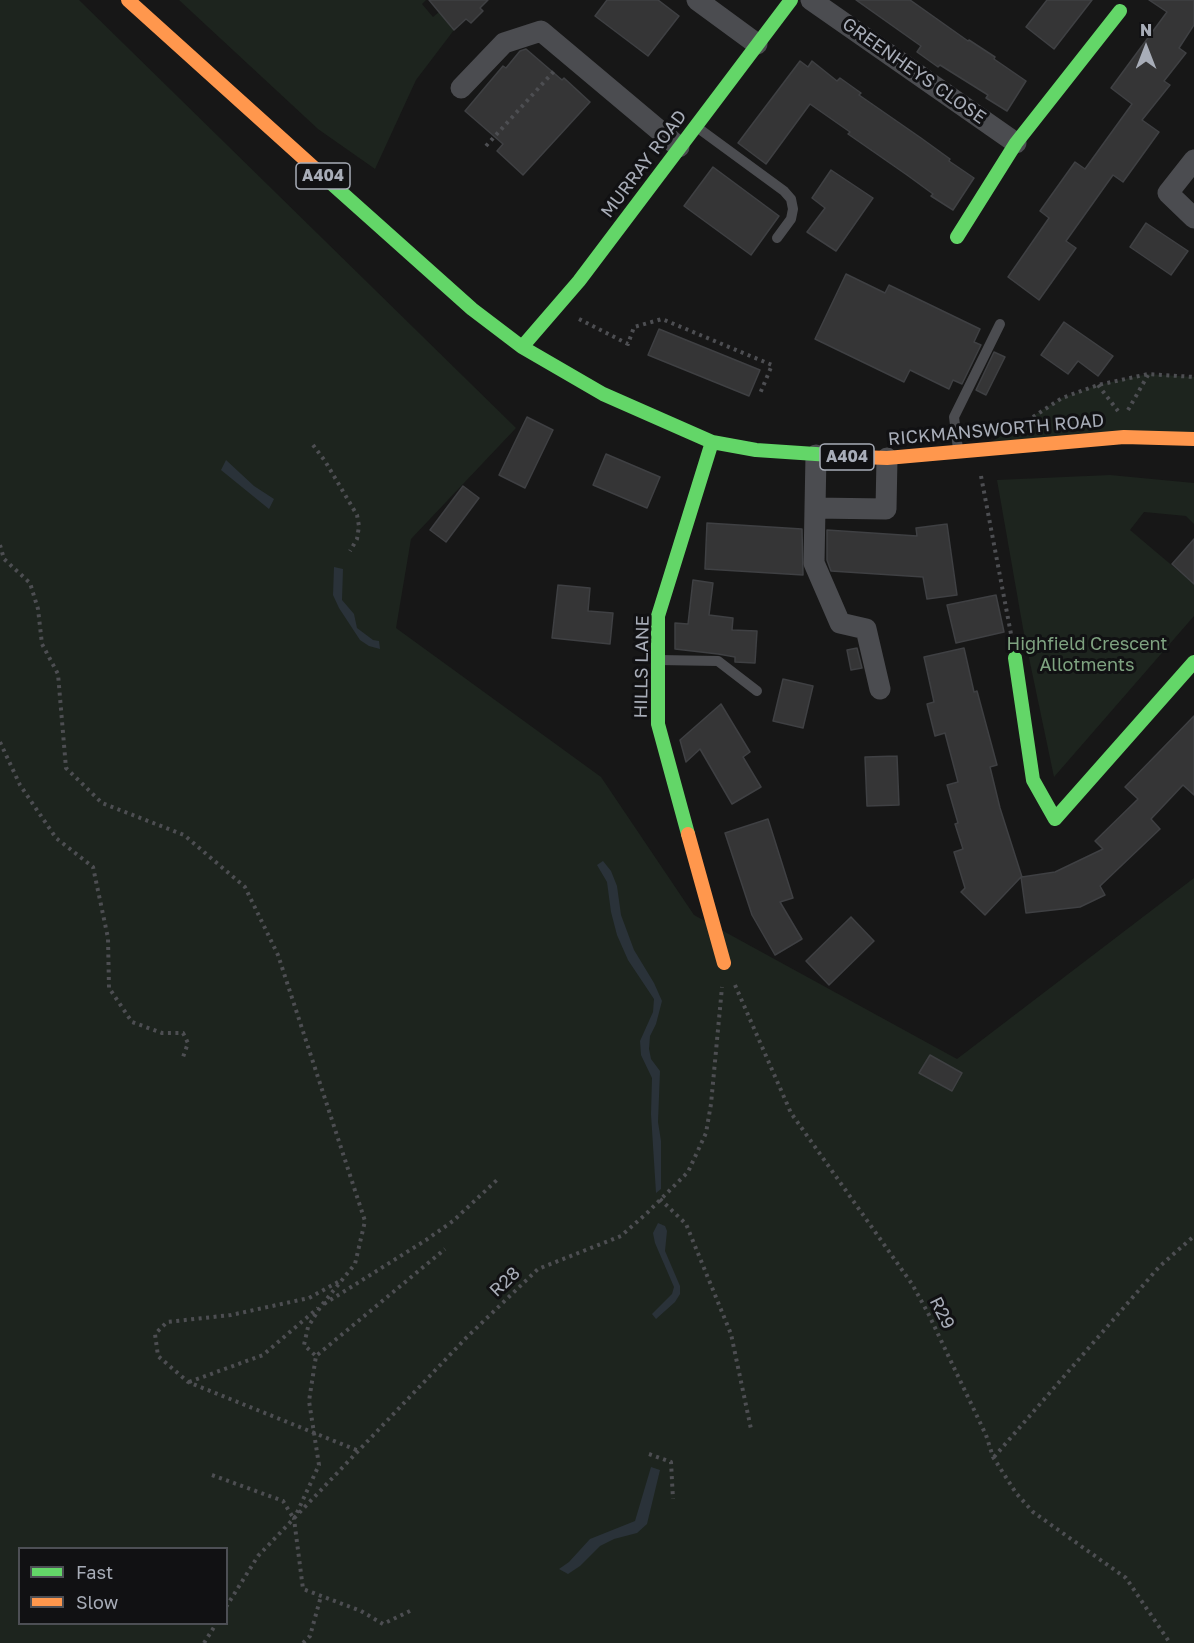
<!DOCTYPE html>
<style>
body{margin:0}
#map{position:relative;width:1194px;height:1643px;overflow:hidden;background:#171717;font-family:"Golos Text",sans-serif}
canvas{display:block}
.legend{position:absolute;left:18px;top:1547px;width:210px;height:78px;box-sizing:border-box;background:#111113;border:2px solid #4d4f55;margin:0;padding:8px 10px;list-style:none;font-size:18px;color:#a8adb8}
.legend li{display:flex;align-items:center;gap:12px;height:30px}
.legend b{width:30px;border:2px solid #4d4f55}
.north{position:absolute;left:1116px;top:18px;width:60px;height:60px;-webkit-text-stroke:4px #111113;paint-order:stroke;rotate:0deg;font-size:16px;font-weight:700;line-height:24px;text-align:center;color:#a8adb8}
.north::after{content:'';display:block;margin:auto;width:21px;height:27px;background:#a8adb8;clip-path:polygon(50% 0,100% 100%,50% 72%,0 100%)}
</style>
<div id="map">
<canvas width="1194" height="1643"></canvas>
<ul class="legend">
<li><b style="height:8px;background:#63d668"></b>Fast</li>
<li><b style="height:8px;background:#ff974d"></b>Slow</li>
</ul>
<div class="north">N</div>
</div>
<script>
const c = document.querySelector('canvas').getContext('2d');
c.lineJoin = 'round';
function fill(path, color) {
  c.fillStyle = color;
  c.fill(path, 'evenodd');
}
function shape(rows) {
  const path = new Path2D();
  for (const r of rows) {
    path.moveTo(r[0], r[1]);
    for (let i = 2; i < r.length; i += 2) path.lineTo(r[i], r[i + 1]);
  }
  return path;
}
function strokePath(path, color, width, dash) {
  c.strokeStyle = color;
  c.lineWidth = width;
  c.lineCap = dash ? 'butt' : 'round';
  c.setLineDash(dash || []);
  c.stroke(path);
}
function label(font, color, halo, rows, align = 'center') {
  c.font = font + ' "Golos Text",sans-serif';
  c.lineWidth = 6;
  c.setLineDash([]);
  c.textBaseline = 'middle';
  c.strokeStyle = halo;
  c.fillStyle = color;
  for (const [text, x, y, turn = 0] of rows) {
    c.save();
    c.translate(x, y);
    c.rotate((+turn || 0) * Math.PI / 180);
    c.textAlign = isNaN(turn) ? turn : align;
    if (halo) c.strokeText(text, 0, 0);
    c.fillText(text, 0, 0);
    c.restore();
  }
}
fill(shape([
 [0,0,79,0,516,428,411,539,396,628,601,777,694,915,957,1059,1194,878,1194,1643,0,1643],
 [20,1548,226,1548,226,1624,20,1624],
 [179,0,426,0,422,4,433,17,439,12,454,30,416,80,375,169,318,129],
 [1148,374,1194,377,1194,439,978,450,1062,398,1098,385],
 [1110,475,1194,483,1194,524,1186,516,1144,512,1130,530,1194,584,1194,616,1054,777,1024,634,997,480]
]), '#1d241e');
fill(shape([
 [226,460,254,486,274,499,269,509,221,470],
 [334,567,343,569,342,600,354,614,357,628,373,640,379,641,380,649,369,646,360,640,339,608,333,595],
 [603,861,611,871,617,886,621,915,634,950,654,983,662,1001,656,1024,650,1036,649,1049,651,1059,660,1071,658,1122,661,1141,661,1189,656,1193,651,1114,652,1078,641,1055,640,1041,653,1012,654,999,628,960,617,935,611,912,607,882,597,865],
 [658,1223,665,1226,667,1231,665,1251,680,1286,680,1294,675,1302,656,1319,652,1314,672,1294,674,1287,655,1243,653,1233],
 [651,1467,660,1470,647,1524,637,1533,614,1539,600,1546,580,1566,568,1574,559,1569,569,1562,590,1539,635,1521]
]), '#2a3239');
const building = shape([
 [429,0,488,0,480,8,483,11,471,23,466,19,454,30,429,0],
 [607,0,658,0,679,16,648,56,595,16,607,0],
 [856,0,910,0,968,41,969,40,995,57,994,59,1026,81,1007,111,986,98,988,95,940,65,938,67,917,52,921,46,856,0],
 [1047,0,1092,0,1054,49,1026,27,1047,0],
 [1149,0,1194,0,1194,25,1179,48,1186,53,1164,81,1170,85,1142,120,1159,132,1123,182,1113,175,1066,241,1076,248,1039,300,1008,277,1049,218,1040,211,1075,162,1085,169,1132,104,1111,88,1167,12,1149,0],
 [526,49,562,80,564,78,590,102,523,175,497,151,503,144,465,111,503,66,506,68,520,51,526,49],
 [800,61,808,67,812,61,837,81,840,78,861,93,859,95,921,138,950,159,949,161,974,178,953,210,931,196,933,194,907,175,848,134,850,132,810,104,766,164,738,143,800,61],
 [713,167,779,216,751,255,684,206,713,167],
 [831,170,873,198,836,251,807,232,825,208,812,198,831,170],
 [1146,223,1188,251,1171,275,1130,247,1146,223],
 [846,274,885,293,889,285,980,329,974,342,981,345,962,384,953,380,949,389,910,370,904,382,815,339,846,274],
 [1064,322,1113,356,1098,376,1078,361,1068,374,1041,355,1064,322],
 [659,329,760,370,749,396,648,355,659,329],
 [994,352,1005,357,986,395,976,390,994,352],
 [527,417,553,430,525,488,499,475,527,417],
 [606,454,660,477,647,508,593,485,606,454],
 [463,486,479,498,446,542,430,530,463,486],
 [707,523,802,529,803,575,705,569,707,523],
 [947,524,957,595,927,599,923,577,831,571,827,560,827,530,917,536,916,528,947,524],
 [1194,539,1194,584,1172,564,1194,539],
 [693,580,713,583,709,615,733,618,732,630,757,631,755,663,735,662,735,657,718,654,675,649,675,623,688,624,693,580],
 [558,585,590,588,588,611,613,613,610,644,552,638,558,585],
 [996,595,1004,632,956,643,947,605,996,595],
 [857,648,862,668,851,670,847,650,857,648],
 [964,648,974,692,977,691,997,765,990,767,1000,808,1022,877,1055,872,1103,849,1095,841,1138,799,1125,787,1194,716,1194,795,1183,785,1151,819,1160,829,1100,886,1105,895,1080,907,1026,913,1021,877,985,915,961,892,965,888,954,852,963,849,955,824,958,823,947,785,958,782,945,733,935,736,927,704,934,702,924,657,964,648],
 [783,679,813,686,803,728,773,721,783,679],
 [721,704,750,752,743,757,761,787,732,804,700,749,686,762,680,740,721,704],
 [897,756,899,805,867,806,865,757,897,756],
 [768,819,793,898,780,902,802,939,775,955,752,915,725,833,768,819],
 [851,917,874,941,829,985,806,961,851,917],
 [930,1055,962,1073,952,1091,919,1073,930,1055]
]);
fill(building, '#353536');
strokePath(building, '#3f4043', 1.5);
strokePath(shape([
 [486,146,555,70],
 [579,319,628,344,634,327,662,319,772,365,759,396],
 [1098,385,1118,411],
 [1128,410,1148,375],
 [1033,417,1062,398,1098,385,1148,374,1194,377],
 [313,445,325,461,357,515,359,526,357,539,350,551],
 [981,476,1011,634],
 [0,545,4,559,30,583,38,609,42,644,58,674,66,768,102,803,184,835,245,887,278,955,365,1221,355,1264,321,1306,308,1327,304,1345,316,1356],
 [0,742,20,785,56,838,93,867,108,938,109,988,132,1022,162,1033,183,1033,188,1043,182,1060],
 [735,985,791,1113,912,1284,928,1313,986,1435,993,1457,1016,1493,1033,1512,1126,1578,1170,1643],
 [660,1199,686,1224,731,1334,751,1429],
 [338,1282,309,1298,231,1315,167,1322,155,1334,158,1356,188,1382,359,1451],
 [324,1304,426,1240,453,1221,498,1179],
 [189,1382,263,1355,318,1308],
 [649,1454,671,1462,673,1499],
 [994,1457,1159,1267,1194,1236],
 [212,1475,283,1501,294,1519],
 [226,1607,258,1556,466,1338,538,1269,621,1236,647,1213,688,1172,706,1133,711,1104,722,987],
 [410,1611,383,1624,361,1611,303,1589,294,1519,319,1465,309,1401,316,1356,445,1249],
 [204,1643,216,1624],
 [303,1643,310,1636,321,1596]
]), '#4d4e52', 4, [3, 4.5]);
strokePath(shape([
 [698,128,784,191,791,199,793,209,791,219,777,238],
 [958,449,954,417,1000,324],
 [659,660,718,661,757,691]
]), '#4b4c50', 10);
strokePath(shape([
 [697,0,757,44],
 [811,0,1016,143],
 [461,88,504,43,541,31,679,147],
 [1194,160,1168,193,1194,218],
 [816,455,815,508,886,509,887,458],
 [815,508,814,563,840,623,866,629,880,689]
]), '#4b4c50', 21);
strokePath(shape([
 [322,175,472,309,522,347,603,394,712,442,756,450,860,457],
 [957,237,1016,143,1120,11],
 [522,347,579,281,791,0],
 [1015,658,1033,780,1055,819,1194,662],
 [688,834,658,724,658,616,712,442]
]), '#63d668', 14);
strokePath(shape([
 [128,0,322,175],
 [860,457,887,458,1124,437,1194,439],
 [688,834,724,963]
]), '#ff974d', 14);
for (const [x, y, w] of [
 [323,176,54],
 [847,457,54]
]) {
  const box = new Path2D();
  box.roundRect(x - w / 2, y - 13, w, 26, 4.5);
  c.fillStyle = '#111113';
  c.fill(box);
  strokePath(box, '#a8adb8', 1.5);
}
label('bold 16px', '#a8adb8', null, [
 ["A404",323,176],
 ["A404",847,457]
]);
label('18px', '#a8adb8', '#111113', [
 ["GREENHEYS CLOSE",914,71,35],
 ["MURRAY ROAD",644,164,-53],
 ["RICKMANSWORTH ROAD",996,430,-5],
 ["HILLS LANE",642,667,-89],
 ["R28",505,1282,-44],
 ["R29",942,1313,63]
]);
label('18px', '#7fa381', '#111113', [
 ["Highfield Crescent",1087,644],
 ["Allotments",1087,665]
]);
</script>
